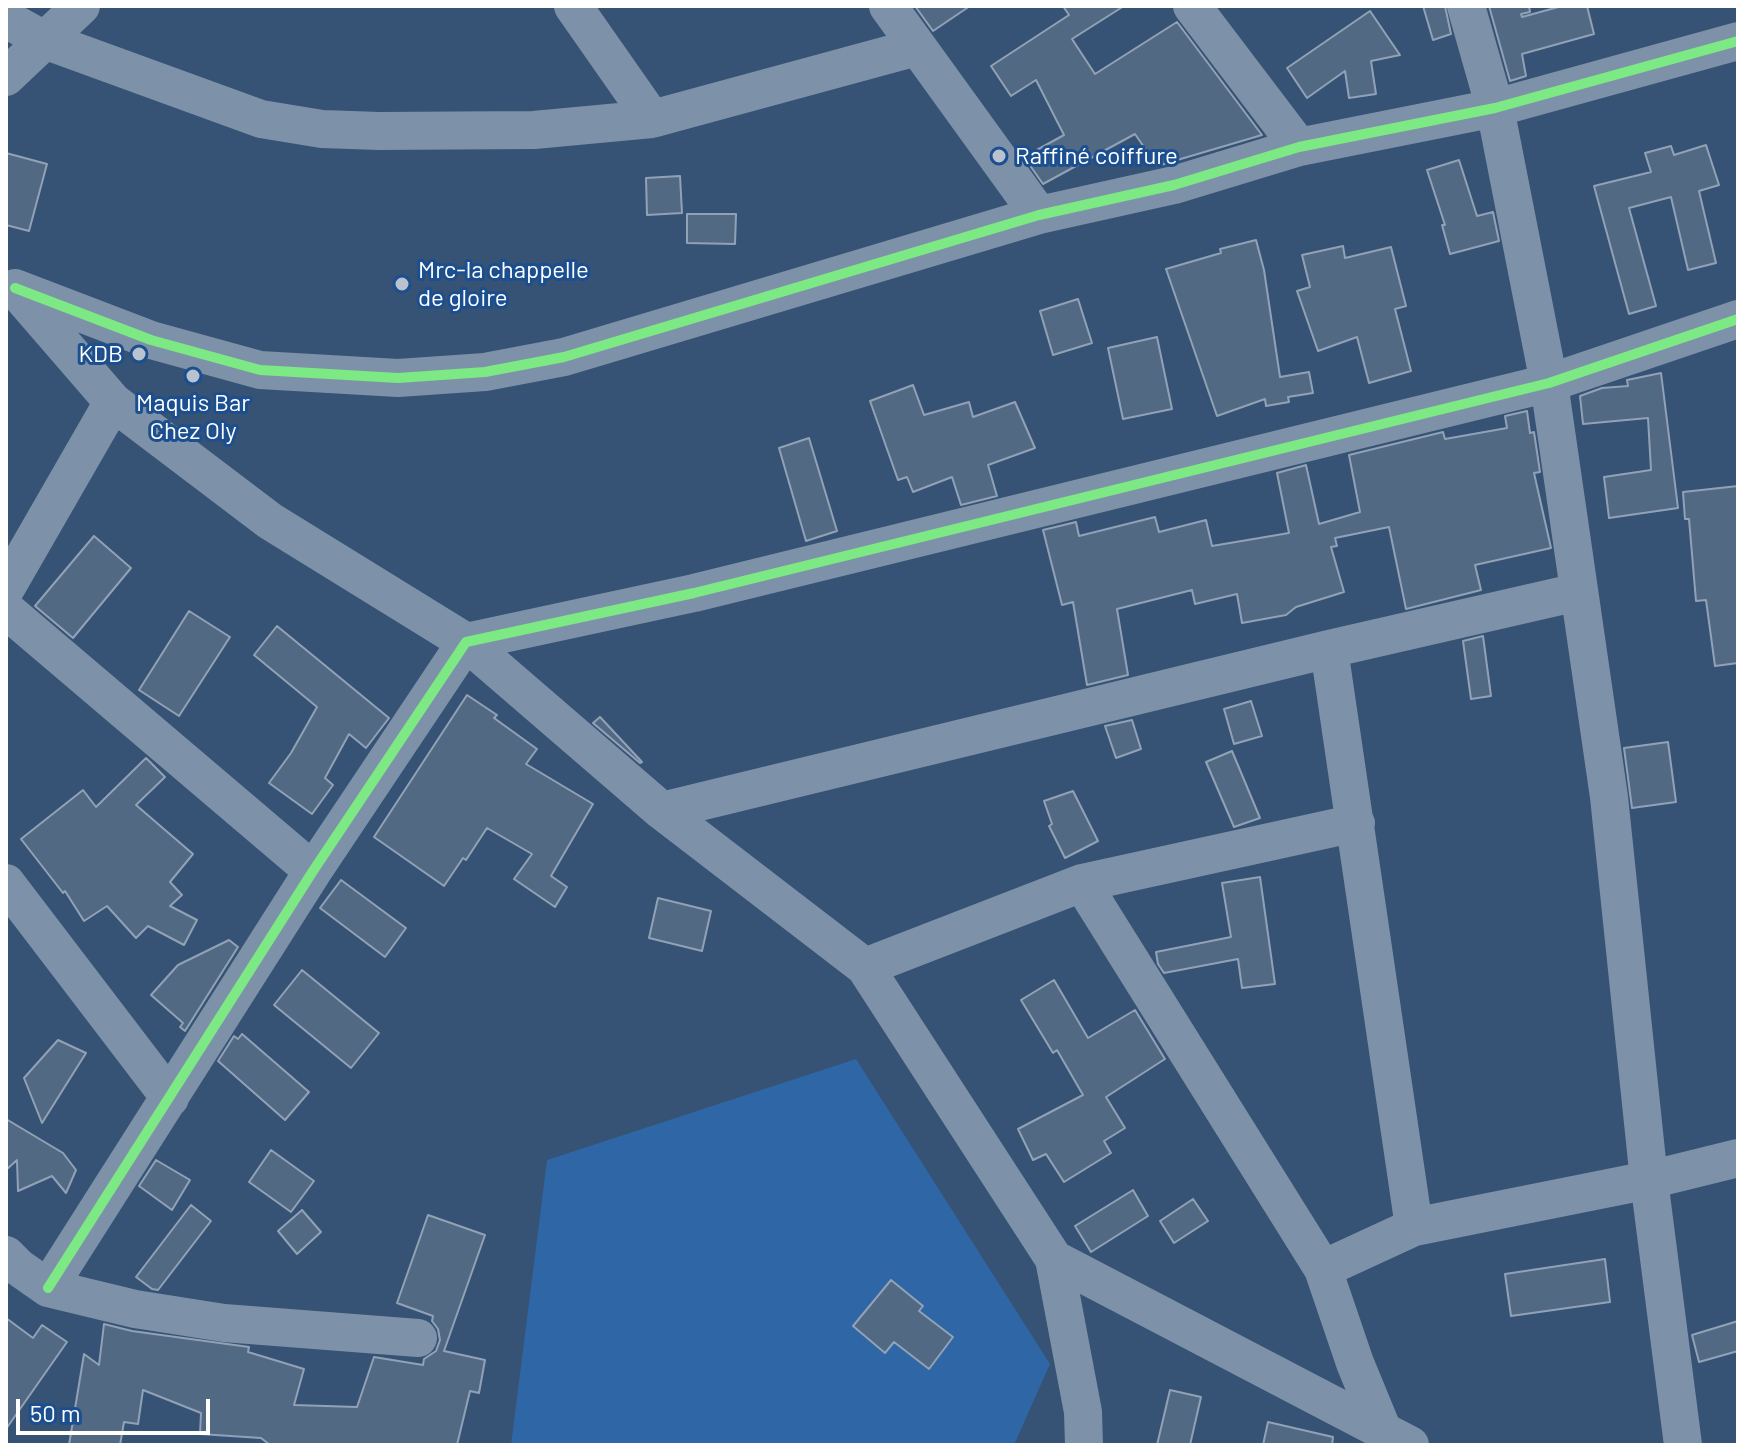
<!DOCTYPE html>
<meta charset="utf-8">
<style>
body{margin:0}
#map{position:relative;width:1744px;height:1451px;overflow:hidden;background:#365274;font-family:Barlow,sans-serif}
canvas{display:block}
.frame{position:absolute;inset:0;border:8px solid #fff;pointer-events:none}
.scale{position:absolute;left:16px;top:1399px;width:194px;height:36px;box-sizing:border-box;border:4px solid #fff;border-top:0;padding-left:10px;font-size:24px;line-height:28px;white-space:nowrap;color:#fff;-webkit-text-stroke:6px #1b4f8f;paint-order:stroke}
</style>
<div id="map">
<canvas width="1744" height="1451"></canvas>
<div class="frame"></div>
<div class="scale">50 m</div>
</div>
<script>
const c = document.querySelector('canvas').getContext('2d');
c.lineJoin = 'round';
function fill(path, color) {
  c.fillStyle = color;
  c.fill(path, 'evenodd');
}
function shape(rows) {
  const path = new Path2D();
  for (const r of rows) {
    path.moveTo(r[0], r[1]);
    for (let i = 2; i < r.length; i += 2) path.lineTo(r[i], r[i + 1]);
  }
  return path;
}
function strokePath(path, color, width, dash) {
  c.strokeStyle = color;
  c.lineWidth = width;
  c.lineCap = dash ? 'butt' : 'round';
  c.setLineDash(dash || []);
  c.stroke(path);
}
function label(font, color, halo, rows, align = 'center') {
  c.font = font + ' Barlow,sans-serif';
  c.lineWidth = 6;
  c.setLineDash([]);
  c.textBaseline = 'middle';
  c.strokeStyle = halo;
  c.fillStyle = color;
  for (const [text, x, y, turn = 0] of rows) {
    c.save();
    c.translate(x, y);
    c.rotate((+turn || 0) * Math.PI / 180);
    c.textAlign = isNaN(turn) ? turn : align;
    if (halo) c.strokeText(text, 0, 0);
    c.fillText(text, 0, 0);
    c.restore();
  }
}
fill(shape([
 [856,1059,1050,1364,1014,1445,511,1445,547,1160]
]), '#2f66a5');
const building = shape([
 [915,6,970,6,933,31,915,6],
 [1063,6,1124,6,1072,39,1095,74,1177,22,1262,135,1157,166,1135,134,1043,184,1024,157,1064,135,1036,80,1011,96,991,66,1069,15,1063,6],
 [1423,6,1445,6,1451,34,1433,40,1423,6],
 [1489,6,1529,6,1530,12,1521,14,1522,17,1562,6,1587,6,1594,34,1522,54,1526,76,1510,81,1489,6],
 [1370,11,1400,55,1371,61,1376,94,1349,98,1345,71,1307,98,1287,68,1370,11],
 [1706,145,1719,185,1699,191,1716,263,1688,270,1671,197,1629,208,1656,306,1629,314,1594,186,1651,172,1645,153,1671,146,1674,155,1706,145],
 [6,153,47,164,29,231,6,225,6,153],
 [1459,160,1477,216,1493,212,1499,241,1450,254,1442,225,1445,225,1427,170,1459,160],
 [680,176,682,213,647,215,646,178,680,176],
 [687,214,736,214,735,244,687,243,687,214],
 [1256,240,1264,270,1280,377,1309,372,1313,393,1288,397,1289,402,1266,406,1265,399,1217,416,1166,269,1221,253,1220,249,1256,240],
 [1343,246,1345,258,1391,247,1406,306,1395,309,1411,371,1369,383,1357,337,1318,351,1297,291,1310,287,1302,255,1343,246],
 [1078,299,1092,343,1053,355,1040,311,1078,299],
 [1157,337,1172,409,1123,419,1108,348,1157,337],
 [1661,373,1678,508,1609,518,1604,477,1651,470,1648,418,1583,424,1580,396,1602,388,1628,386,1627,380,1661,373],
 [913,385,924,415,969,402,973,417,1015,402,1035,448,988,465,997,496,961,505,952,477,913,492,907,477,898,480,870,401,913,385],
 [1527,411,1530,433,1534,432,1540,472,1534,473,1551,548,1475,565,1481,590,1406,609,1389,527,1335,538,1337,546,1331,547,1344,592,1296,607,1286,615,1242,623,1237,594,1195,604,1192,590,1117,609,1128,675,1087,685,1073,602,1062,605,1043,530,1076,522,1079,536,1155,517,1159,532,1206,520,1212,546,1289,533,1277,473,1306,465,1319,524,1360,512,1349,455,1443,432,1445,439,1507,428,1505,416,1527,411],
 [809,438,837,531,806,541,779,448,809,438],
 [1738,486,1738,663,1715,666,1706,600,1696,601,1689,519,1685,519,1683,492,1738,486],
 [94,536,131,568,73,638,35,606,94,536],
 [189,611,230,637,179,716,139,690,189,611],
 [277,626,389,718,366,748,349,734,325,778,333,785,312,814,269,783,291,753,317,707,254,655,277,626],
 [1483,636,1491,696,1471,699,1463,641,1483,636],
 [467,695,497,715,494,718,537,749,526,764,593,804,551,876,567,887,555,907,514,879,532,854,487,828,466,860,463,858,444,886,374,837,467,695],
 [1251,701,1262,736,1234,744,1224,709,1251,701],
 [600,717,642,762,640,763,593,723,600,717],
 [1132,720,1141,749,1116,758,1105,726,1132,720],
 [1668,742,1676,802,1632,808,1624,748,1668,742],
 [1232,751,1260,818,1234,827,1206,762,1232,751],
 [146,758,165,777,136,805,193,854,170,882,182,895,170,906,197,920,184,945,148,926,136,938,107,906,84,921,65,891,63,893,21,839,83,790,96,807,146,758],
 [1073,791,1098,841,1065,858,1049,826,1052,824,1044,801,1073,791],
 [1260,877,1275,984,1242,988,1238,959,1164,973,1158,964,1156,952,1231,937,1222,883,1260,877],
 [341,880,406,928,385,957,320,908,341,880],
 [658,898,711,911,702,951,649,938,658,898],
 [229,940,238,947,185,1031,180,1027,183,1023,151,995,178,965,229,940],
 [302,970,379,1033,351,1068,274,1005,302,970],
 [1054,980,1088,1038,1135,1010,1165,1059,1106,1097,1125,1128,1104,1141,1111,1153,1064,1182,1046,1154,1033,1160,1018,1129,1083,1095,1057,1050,1053,1053,1021,1000,1054,980],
 [242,1034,309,1092,285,1120,218,1061,234,1036,238,1039,242,1034],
 [58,1040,86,1053,42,1123,24,1078,58,1040],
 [6,1119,63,1153,76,1170,66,1193,52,1176,18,1191,17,1160,6,1170,6,1119],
 [271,1150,314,1181,291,1212,249,1182,271,1150],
 [156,1160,190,1180,172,1210,139,1186,156,1160],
 [1133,1190,1148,1216,1091,1252,1075,1226,1133,1190],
 [1193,1199,1208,1221,1174,1243,1160,1221,1193,1199],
 [191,1205,211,1221,158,1290,152,1289,136,1277,191,1205],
 [302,1210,321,1232,297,1254,278,1231,302,1210],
 [428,1215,485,1235,444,1351,485,1360,479,1393,470,1391,457,1445,270,1445,261,1438,200,1434,201,1413,143,1390,138,1424,124,1422,120,1445,69,1445,84,1354,99,1365,104,1324,132,1331,249,1347,248,1352,304,1369,294,1405,357,1407,374,1357,423,1365,424,1359,436,1351,440,1340,438,1329,432,1321,433,1316,397,1303,428,1215],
 [1605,1259,1610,1302,1511,1316,1505,1274,1605,1259],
 [891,1280,923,1306,919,1311,953,1337,929,1369,894,1342,885,1353,853,1326,891,1280],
 [6,1318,33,1338,42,1325,67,1342,6,1429,6,1318],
 [1738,1321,1738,1351,1699,1362,1692,1335,1738,1321],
 [1170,1390,1201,1397,1190,1445,1157,1445,1170,1390],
 [1268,1422,1333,1437,1332,1445,1263,1445,1268,1422]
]);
fill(building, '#526984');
strokePath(building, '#92a2b6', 2);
strokePath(shape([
 [573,6,652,119],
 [888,6,1039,215],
 [1192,6,1299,147],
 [1466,6,1495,108,1549,383,1609,797,1649,1180,1683,1445],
 [6,19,44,40,261,119,322,129,379,131,534,130,652,119,917,47],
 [6,77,81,6],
 [15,288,151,340,260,370,398,378,485,372,564,357,1039,215,1174,185,1299,147,1495,108,1738,41],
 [17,291,113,402,270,521,466,642,662,811,865,967,1054,1259,1083,1412,1084,1445],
 [6,588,113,402],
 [6,610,313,871],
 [1329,649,1414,1227],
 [662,811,1329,649,1578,592],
 [6,883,170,1098],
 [1082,883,1323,1269,1355,1363,1383,1431],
 [865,967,1082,883,1356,823],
 [6,1255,18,1267,48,1288,135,1309,224,1323,418,1338],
 [1054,1259,1410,1445],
 [1323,1269,1414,1227,1649,1180,1738,1158],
 [48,1288,313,871,466,642,694,593,1549,383,1738,319]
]), '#7d92a8', 38);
strokePath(shape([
 [15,288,151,340,260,370,398,378,485,372,564,357,1039,215,1174,185,1299,147,1495,108,1738,41],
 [48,1288,313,871,466,642,694,593,1549,383,1738,319]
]), '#7ce984', 10);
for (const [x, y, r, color] of [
 [999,156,8,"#b9c2ce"],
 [402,284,8,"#b9c2ce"],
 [139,354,8,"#b9c2ce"],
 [193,376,8,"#b9c2ce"]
]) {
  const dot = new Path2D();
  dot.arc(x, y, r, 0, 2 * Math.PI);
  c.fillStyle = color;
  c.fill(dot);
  strokePath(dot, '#1b4f8f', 3);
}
label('24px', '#fff', '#1b4f8f', [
 ["Raffiné coiffure",1015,156],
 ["Mrc-la chappelle",418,270],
 ["de gloire",418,298],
 ["KDB",123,354,"right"],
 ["Maquis Bar",193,403,"center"],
 ["Chez Oly",193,431,"center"]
], 'left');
</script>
